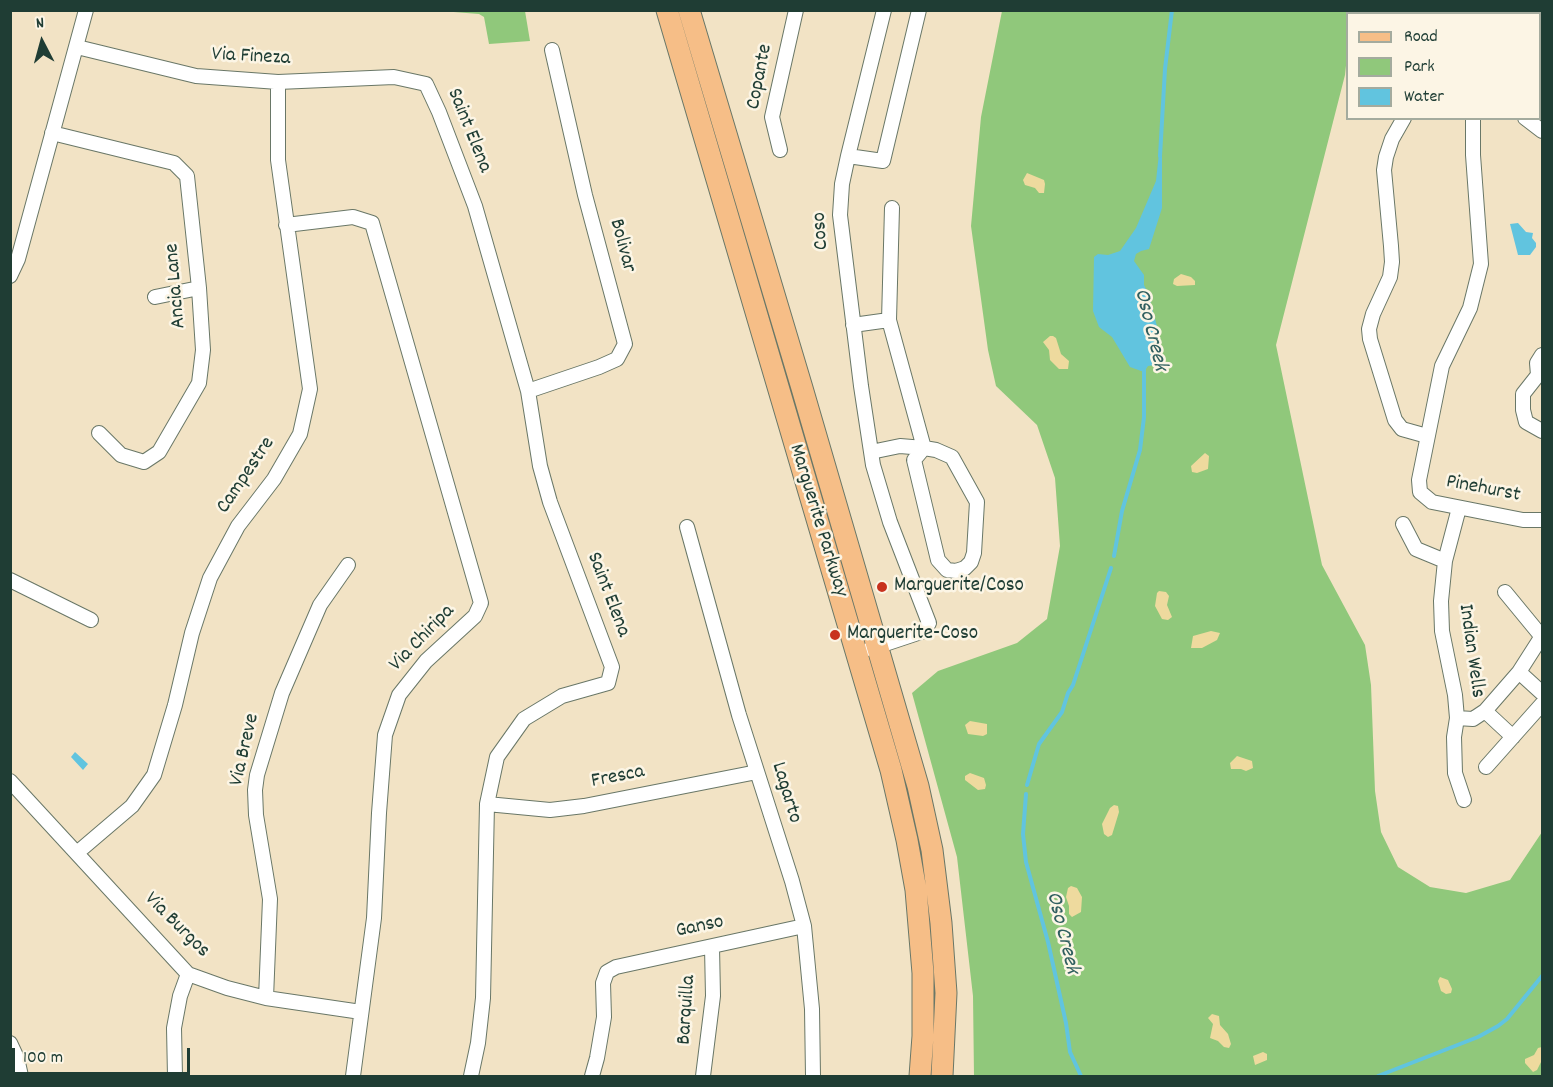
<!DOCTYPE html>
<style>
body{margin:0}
#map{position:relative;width:1553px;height:1087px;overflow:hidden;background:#f2e3c5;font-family:Dekko,sans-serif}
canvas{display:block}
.frame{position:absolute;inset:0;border:12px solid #1f3d34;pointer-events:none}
.legend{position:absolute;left:1346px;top:12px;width:195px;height:108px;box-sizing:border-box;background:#fcf5e5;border:2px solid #a4ab9e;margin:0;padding:8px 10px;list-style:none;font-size:18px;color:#1f3d34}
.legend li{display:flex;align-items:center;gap:12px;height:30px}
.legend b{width:30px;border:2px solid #a4ab9e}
.north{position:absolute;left:12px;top:12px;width:60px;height:60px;-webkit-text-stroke:4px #fcf5e5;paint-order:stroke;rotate:354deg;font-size:16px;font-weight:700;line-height:24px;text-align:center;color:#1f3d34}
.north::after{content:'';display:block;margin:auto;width:21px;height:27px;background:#1f3d34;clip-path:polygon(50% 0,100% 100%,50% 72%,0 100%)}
.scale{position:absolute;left:12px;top:1048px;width:178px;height:27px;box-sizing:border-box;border:3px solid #1f3d34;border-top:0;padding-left:8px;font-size:18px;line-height:21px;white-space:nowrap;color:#1f3d34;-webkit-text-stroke:4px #fcf5e5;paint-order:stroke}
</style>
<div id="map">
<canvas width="1553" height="1087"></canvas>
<div class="frame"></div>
<ul class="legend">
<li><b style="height:8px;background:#f6be87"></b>Road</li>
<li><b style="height:16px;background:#90c87b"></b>Park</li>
<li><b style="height:16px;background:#61c4df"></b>Water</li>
</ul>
<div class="north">N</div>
<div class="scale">100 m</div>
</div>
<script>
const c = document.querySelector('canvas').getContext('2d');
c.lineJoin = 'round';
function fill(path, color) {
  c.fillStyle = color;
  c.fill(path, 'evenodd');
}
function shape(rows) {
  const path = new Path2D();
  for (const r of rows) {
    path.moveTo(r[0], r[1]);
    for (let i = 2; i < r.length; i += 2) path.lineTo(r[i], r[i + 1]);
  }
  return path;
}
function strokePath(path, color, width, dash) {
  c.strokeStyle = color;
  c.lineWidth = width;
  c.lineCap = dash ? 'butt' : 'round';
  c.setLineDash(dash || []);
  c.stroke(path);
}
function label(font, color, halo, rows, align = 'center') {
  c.font = font + ' Dekko,sans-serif';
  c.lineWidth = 5;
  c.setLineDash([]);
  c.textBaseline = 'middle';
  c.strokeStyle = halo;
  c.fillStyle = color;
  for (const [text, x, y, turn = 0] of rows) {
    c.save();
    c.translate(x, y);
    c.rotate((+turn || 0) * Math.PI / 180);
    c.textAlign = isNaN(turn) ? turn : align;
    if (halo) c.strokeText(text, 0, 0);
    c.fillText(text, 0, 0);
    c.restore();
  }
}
fill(shape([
 [441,11,525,11,530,41,489,44,484,17,479,14],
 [1002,11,1354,11,1354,13,1348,14,1347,56,1345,75,1276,345,1322,565,1365,645,1371,685,1375,791,1381,832,1398,867,1430,887,1466,893,1510,880,1542,832,1542,1076,974,1076,973,996,957,857,912,693,938,671,1017,643,1047,619,1060,546,1055,478,1037,425,996,386,988,350,971,226,981,117]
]), '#90c87b');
fill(shape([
 [1027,173,1044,180,1045,184,1044,193,1039,193,1035,188,1025,185,1023,180],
 [1181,274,1191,277,1195,281,1195,285,1177,286,1173,284,1174,279],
 [1050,336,1053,336,1056,338,1061,354,1069,361,1068,369,1059,369,1050,360,1049,350,1043,342],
 [1205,453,1209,456,1208,469,1197,473,1192,472,1191,466],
 [1159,591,1166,592,1169,596,1167,605,1172,617,1168,620,1162,619,1155,606,1157,593],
 [1211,631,1220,633,1217,640,1202,648,1191,648,1193,636],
 [970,721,987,724,987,734,983,736,968,734,965,725],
 [1237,756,1252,761,1253,768,1246,771,1241,769,1231,769,1230,763],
 [970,773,984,778,986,785,985,789,978,790,965,780,965,776],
 [1114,805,1118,806,1119,812,1112,835,1108,837,1104,834,1102,824,1110,808],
 [1071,886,1077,888,1082,897,1081,912,1072,917,1069,914,1069,906,1066,897,1068,888],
 [1440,977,1448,980,1452,989,1451,993,1446,994,1441,991,1438,981],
 [1212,1014,1219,1016,1220,1025,1228,1034,1231,1044,1229,1048,1224,1047,1218,1041,1210,1038,1213,1024,1208,1018],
 [1542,1047,1542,1060,1537,1070,1533,1072,1525,1063,1525,1059,1534,1055,1538,1048],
 [1263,1052,1267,1054,1267,1060,1255,1065,1253,1056]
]), '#eeda9e');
fill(shape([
 [1162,152,1162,208,1149,249,1141,251,1136,254,1134,261,1144,275,1144,285,1148,293,1158,330,1157,341,1151,350,1155,365,1148,366,1144,372,1130,367,1112,337,1099,327,1093,311,1094,257,1098,254,1108,255,1120,251,1136,228,1156,181,1159,153],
 [1518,223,1526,232,1533,233,1532,238,1536,243,1536,247,1530,255,1518,255,1510,224],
 [75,752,88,764,83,770,71,757]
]), '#61c4df');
strokePath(shape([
 [1160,156,1165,69,1172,10],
 [1114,556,1122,511,1140,450,1144,417,1144,369],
 [1027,785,1039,744,1062,712,1068,693,1073,685,1111,568],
 [1026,794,1023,834,1026,862,1048,942,1066,1023,1070,1052,1081,1076],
 [1378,1076,1478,1037,1498,1026,1507,1019,1542,976]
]), '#61c4df', 4);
const street = shape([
 [1466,14,1467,10],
 [1540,15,1542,12],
 [77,47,196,76,278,82,394,77,426,84,439,112,475,206,528,391,540,466,550,502,612,667,608,683,562,696,524,719,497,757,487,804,483,998,478,1043,471,1076],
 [1404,118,1392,139,1386,157,1384,170,1391,246,1392,262,1390,277,1373,314,1369,329,1370,339,1395,420,1402,429,1427,436],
 [1473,118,1473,155,1481,264,1470,308,1442,366,1419,480,1420,492,1432,502,1523,520,1542,520],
 [1525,118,1542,131],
 [52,133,174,163,187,176,199,288,203,350,199,383,159,452,144,462,121,455,99,433],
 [780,150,772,117,796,10],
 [848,156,883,161,919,10],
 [892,208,889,320,924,448],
 [286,225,353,217,372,223,481,603,475,616,426,661,399,695,385,735,379,813,374,918,353,1076],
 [10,276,18,259,86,10],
 [155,297,199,288],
 [853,325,889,320],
 [1542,355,1537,363,1538,375,1523,394,1523,410,1526,422,1542,431],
 [528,391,599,367,617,359,625,344,585,195,552,50],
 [871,452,900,446,924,448,936,450,952,457,977,502,974,553,971,562,965,568,956,571,947,570,938,560,914,460,924,448],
 [1459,508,1445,561,1441,601,1442,631,1455,695,1457,718,1454,737,1455,773,1464,800],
 [1403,524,1416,549,1445,561],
 [687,527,739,715,792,881,804,926,812,1009,813,1076],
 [10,580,91,620],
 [1505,592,1542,637],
 [870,649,924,631,929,623,890,522,873,465,861,386,840,215,842,184,848,156,884,10],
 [1519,672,1542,693],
 [1485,711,1513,737],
 [1457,718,1473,719,1485,711,1519,672,1542,636],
 [1486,767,1542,704],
 [10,781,188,974,227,988,266,998,361,1012],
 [487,804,550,810,584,806,757,772],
 [78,852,132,806,154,775,175,705,192,633,210,578,238,526,274,479,300,434,310,389,278,160,278,82],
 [266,998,270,899,256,815,255,790,257,775,282,693,320,605,348,565],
 [10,1043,17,1058,21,1076],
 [175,1076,174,1028,180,996,188,974],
 [592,1076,597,1058,604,1017,603,983,607,972,616,967,804,926],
 [703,1076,713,996,712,947]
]);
const primary = shape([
 [667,10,891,770,907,840,916,890,923,973,923,1036,920,1076],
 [689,10,802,388,918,786,932,850,941,923,946,993,942,1076]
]);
strokePath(street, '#697767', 16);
strokePath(primary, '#697767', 23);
strokePath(street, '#fff', 14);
strokePath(primary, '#f6be87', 21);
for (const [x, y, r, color] of [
 [882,587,6,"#c8321e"],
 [835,635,6,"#c8321e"]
]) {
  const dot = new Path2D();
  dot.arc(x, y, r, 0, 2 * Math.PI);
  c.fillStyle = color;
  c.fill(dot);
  strokePath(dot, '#fcf5e5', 2);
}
label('21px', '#1f3d34', '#fcf5e5', [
 ["Via Fineza",251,58,3],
 ["Copante",761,77,-79],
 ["Saint Elena",468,131,68],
 ["Coso",822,231,-94],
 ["Bolivar",621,246,75],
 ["Ancia Lane",177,286,-95],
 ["Campestre",247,476,-56],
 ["Pinehurst",1483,490,11],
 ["Marguerite Parkway",817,521,73],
 ["Saint Elena",607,595,69],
 ["Via Chiripa",423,639,-46],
 ["Indian Wells",1470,651,82],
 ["Via Breve",246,750,-77],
 ["Fresca",618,778,-11],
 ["Lagarto",785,793,73],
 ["Via Burgos",176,926,45],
 ["Ganso",700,928,-12],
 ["Barquilla",688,1010,-86]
]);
label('21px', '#1f3d34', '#fcf5e5', [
 ["Marguerite/Coso",894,587],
 ["Marguerite-Coso",847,635]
], 'left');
label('italic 22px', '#305f5f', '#fcf5e5', [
 ["Oso Creek",1149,330,76],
 ["Oso Creek",1061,933,76]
]);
</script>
